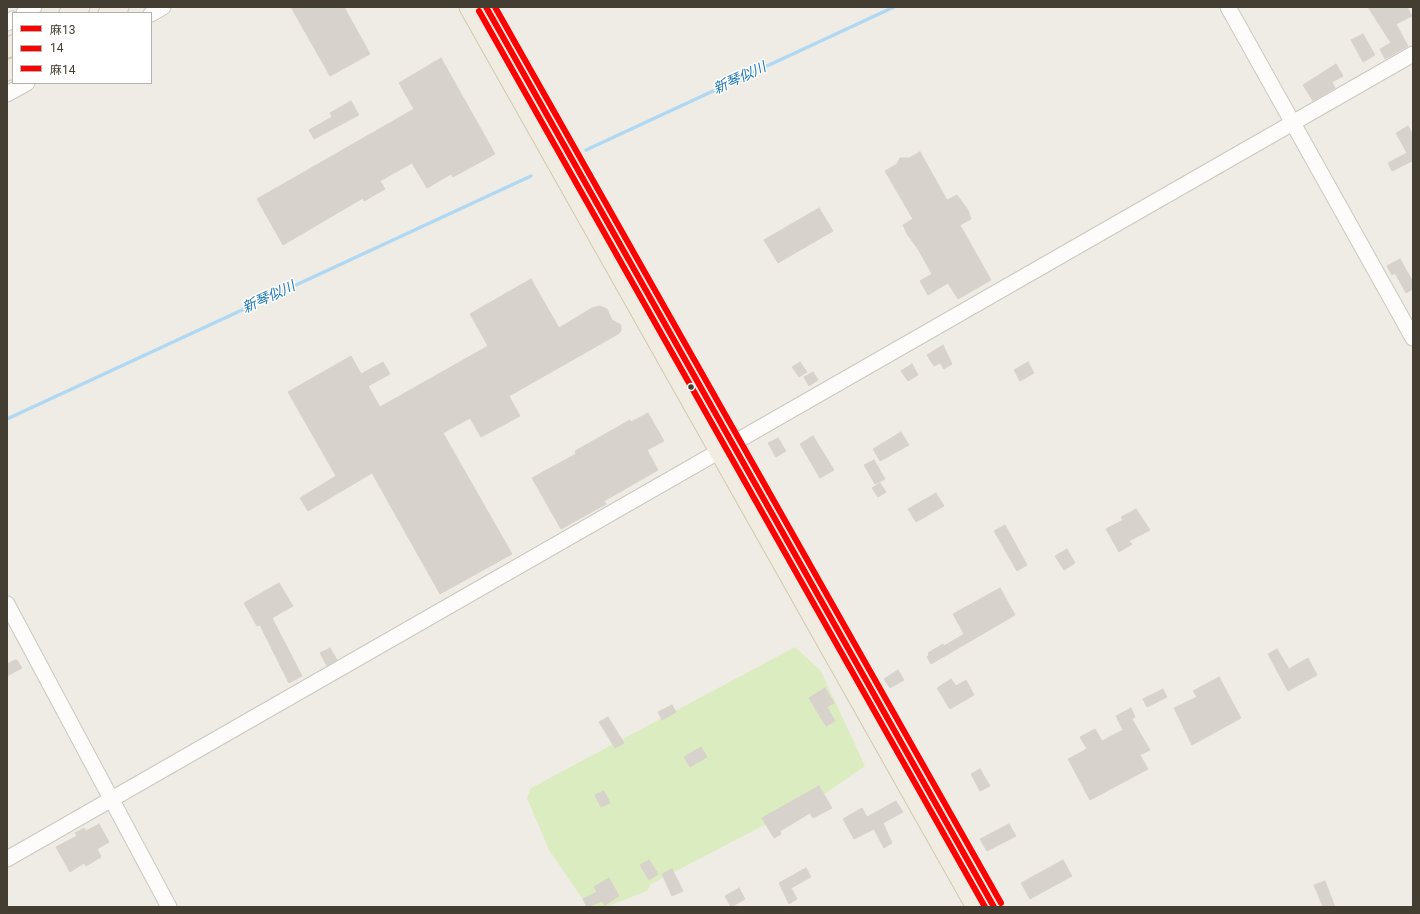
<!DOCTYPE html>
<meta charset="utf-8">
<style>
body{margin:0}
#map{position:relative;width:1420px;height:914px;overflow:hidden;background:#efece5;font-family:Roboto,"Noto Sans JP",sans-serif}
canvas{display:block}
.frame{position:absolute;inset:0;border:8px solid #443d31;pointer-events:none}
.legend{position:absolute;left:12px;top:12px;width:140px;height:72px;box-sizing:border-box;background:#fff;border:1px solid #b4b1ad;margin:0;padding:5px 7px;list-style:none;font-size:12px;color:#443d31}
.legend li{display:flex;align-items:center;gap:8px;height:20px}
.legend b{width:20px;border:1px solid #b4b1ad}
</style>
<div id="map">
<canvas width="1420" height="914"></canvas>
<div class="frame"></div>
<ul class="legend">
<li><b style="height:5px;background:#f00"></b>麻13</li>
<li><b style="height:5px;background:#f00"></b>14</li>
<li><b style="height:5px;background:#f00"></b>麻14</li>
</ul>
</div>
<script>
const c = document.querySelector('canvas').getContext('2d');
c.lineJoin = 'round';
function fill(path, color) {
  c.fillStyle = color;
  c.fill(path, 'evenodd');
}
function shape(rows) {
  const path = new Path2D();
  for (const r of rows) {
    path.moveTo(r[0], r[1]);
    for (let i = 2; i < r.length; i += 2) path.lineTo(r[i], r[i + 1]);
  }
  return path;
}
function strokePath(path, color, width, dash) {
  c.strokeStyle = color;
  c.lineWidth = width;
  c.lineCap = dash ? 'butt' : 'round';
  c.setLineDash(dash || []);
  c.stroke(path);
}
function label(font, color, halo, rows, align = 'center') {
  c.font = font + ' Roboto,"Noto Sans JP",sans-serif';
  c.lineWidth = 3;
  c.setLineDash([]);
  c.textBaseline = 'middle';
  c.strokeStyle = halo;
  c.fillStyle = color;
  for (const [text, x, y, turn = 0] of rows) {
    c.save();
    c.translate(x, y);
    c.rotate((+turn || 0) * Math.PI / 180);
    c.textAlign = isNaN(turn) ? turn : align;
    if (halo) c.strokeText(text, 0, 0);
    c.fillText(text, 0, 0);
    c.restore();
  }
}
fill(shape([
 [795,647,821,671,865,766,826,793,651,884,647,891,606,907,588,907,549,850,527,798,531,788]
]), '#dcecc1');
strokePath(shape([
 [586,150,894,7],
 [7,419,531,176]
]), '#b0d8f2', 3.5);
const building = shape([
 [291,7,344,7,370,54,330,76,291,7],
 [1368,7,1407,7,1412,16,1396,24,1408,46,1385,59,1380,49,1391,43,1368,7],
 [1363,34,1375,55,1363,62,1351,40,1363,34],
 [441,58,495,154,453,177,451,174,427,188,412,163,380,181,385,189,364,201,363,198,283,245,257,199,414,109,399,83,441,58],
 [1336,64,1343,76,1332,82,1335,88,1313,101,1303,85,1336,64],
 [351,101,359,115,314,139,309,130,332,117,330,113,351,101],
 [1408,126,1413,135,1413,163,1412,161,1392,171,1388,163,1407,153,1396,133,1408,126],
 [920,152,947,200,957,195,968,210,971,219,960,225,991,280,958,299,948,283,928,295,920,281,932,274,918,249,907,234,903,225,913,219,885,171,897,164,900,158,909,158,920,152],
 [819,208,833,231,778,263,764,240,819,208],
 [1400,259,1413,282,1413,289,1406,293,1395,273,1392,275,1387,266,1400,259],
 [531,279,559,328,592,308,600,306,607,309,612,320,621,325,621,331,618,334,509,396,520,416,481,437,470,418,443,433,512,554,440,594,372,473,308,511,300,498,336,476,288,392,351,356,361,374,383,362,390,374,368,386,380,407,488,346,470,314,531,279],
 [943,345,952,364,944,369,940,363,934,366,927,355,943,345],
 [800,362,807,372,799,377,792,367,800,362],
 [1028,362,1034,373,1020,381,1014,370,1028,362],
 [912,364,918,375,908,381,901,371,912,364],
 [813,372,818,380,809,386,804,377,813,372],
 [648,413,664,441,647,450,658,470,604,501,606,504,561,529,532,478,576,454,575,451,630,420,631,422,648,413],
 [901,432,909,445,880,461,873,449,901,432],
 [813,436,834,470,820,478,800,444,813,436],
 [778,438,786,451,776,457,768,443,778,438],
 [874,460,885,479,875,484,864,465,874,460],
 [880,483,886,492,878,497,872,488,880,483],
 [936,493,944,506,916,522,908,509,936,493],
 [1136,509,1150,530,1129,541,1132,544,1119,552,1106,529,1123,520,1121,517,1136,509],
 [1005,525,1027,565,1017,571,994,531,1005,525],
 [1067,549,1075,563,1064,570,1055,556,1067,549],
 [279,583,293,606,272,618,302,676,289,683,260,625,257,626,244,603,279,583],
 [1000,588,1015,615,931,664,927,657,929,655,928,653,943,644,944,646,964,634,953,614,1000,588],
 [330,648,337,660,327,666,320,653,330,648],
 [1277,649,1289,669,1308,658,1317,675,1288,691,1268,654,1277,649],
 [15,660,17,660,22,668,7,676,7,664,15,660],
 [898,670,904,680,890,688,884,679,898,670],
 [1219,677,1241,718,1192,745,1174,708,1197,697,1193,691,1219,677],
 [951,679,956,686,966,680,974,695,950,709,937,688,951,679],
 [825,688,834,703,827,707,835,721,826,726,809,698,825,688],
 [1163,689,1167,697,1147,707,1143,699,1163,689],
 [672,705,676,712,662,720,658,712,672,705],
 [1131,708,1135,717,1132,719,1150,750,1140,755,1148,769,1090,800,1068,759,1087,749,1080,737,1095,729,1102,741,1123,730,1116,716,1131,708],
 [608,717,624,743,615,748,599,722,608,717],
 [701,747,707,757,690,767,684,757,701,747],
 [980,769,990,786,980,791,971,774,980,769],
 [819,786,832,808,813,818,810,813,780,831,781,834,774,838,762,818,819,786],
 [604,791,610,803,601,807,595,795,604,791],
 [896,801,903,812,883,823,892,843,884,848,874,829,854,839,843,819,862,808,867,817,896,801],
 [99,824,109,842,97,849,101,857,86,866,84,863,70,872,56,847,77,836,75,833,84,828,86,831,99,824],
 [1009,824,1016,836,987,851,980,839,1009,824],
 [649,860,658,874,649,880,640,865,649,860],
 [1063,860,1072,876,1030,899,1021,883,1063,860],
 [806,868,811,877,791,888,797,899,789,904,779,883,806,868],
 [672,869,683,891,672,896,662,874,672,869],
 [609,878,619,896,605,905,602,901,587,907,583,899,597,892,594,887,609,878],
 [1325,881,1335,907,1323,907,1314,885,1325,881],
 [739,888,745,899,731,907,725,896,739,888]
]);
fill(building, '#d7d3cc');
strokePath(building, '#d7d2cb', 1);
const minor = shape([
 [1228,7,1413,338],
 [24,13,34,7],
 [151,14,163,7],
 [7,23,13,19],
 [7,94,27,83],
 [7,604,169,907],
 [7,859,1413,54]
]);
const major = shape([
 [469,7,976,907],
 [486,7,994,907],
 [69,13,80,7],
 [108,13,119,7],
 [7,48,13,45],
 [7,71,13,68]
]);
strokePath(minor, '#cbc8c1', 17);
strokePath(major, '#d3c8b0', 21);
strokePath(minor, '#fdfcfb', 15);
strokePath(major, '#f0ece1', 19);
strokePath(shape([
 [486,7,994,907]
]), '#f00', 6);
strokePath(shape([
 [479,11,985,907]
]), '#f00', 6);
strokePath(shape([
 [495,7,1001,903]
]), '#f00', 6);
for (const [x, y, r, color] of [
 [691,387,3.5,"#443d31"]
]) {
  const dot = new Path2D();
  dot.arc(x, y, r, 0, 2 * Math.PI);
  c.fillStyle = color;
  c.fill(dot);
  strokePath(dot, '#fff', 1.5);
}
label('italic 14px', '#217ab9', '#fff', [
 ["新琴似川",740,79,-25],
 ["新琴似川",269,298,-25]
]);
</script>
